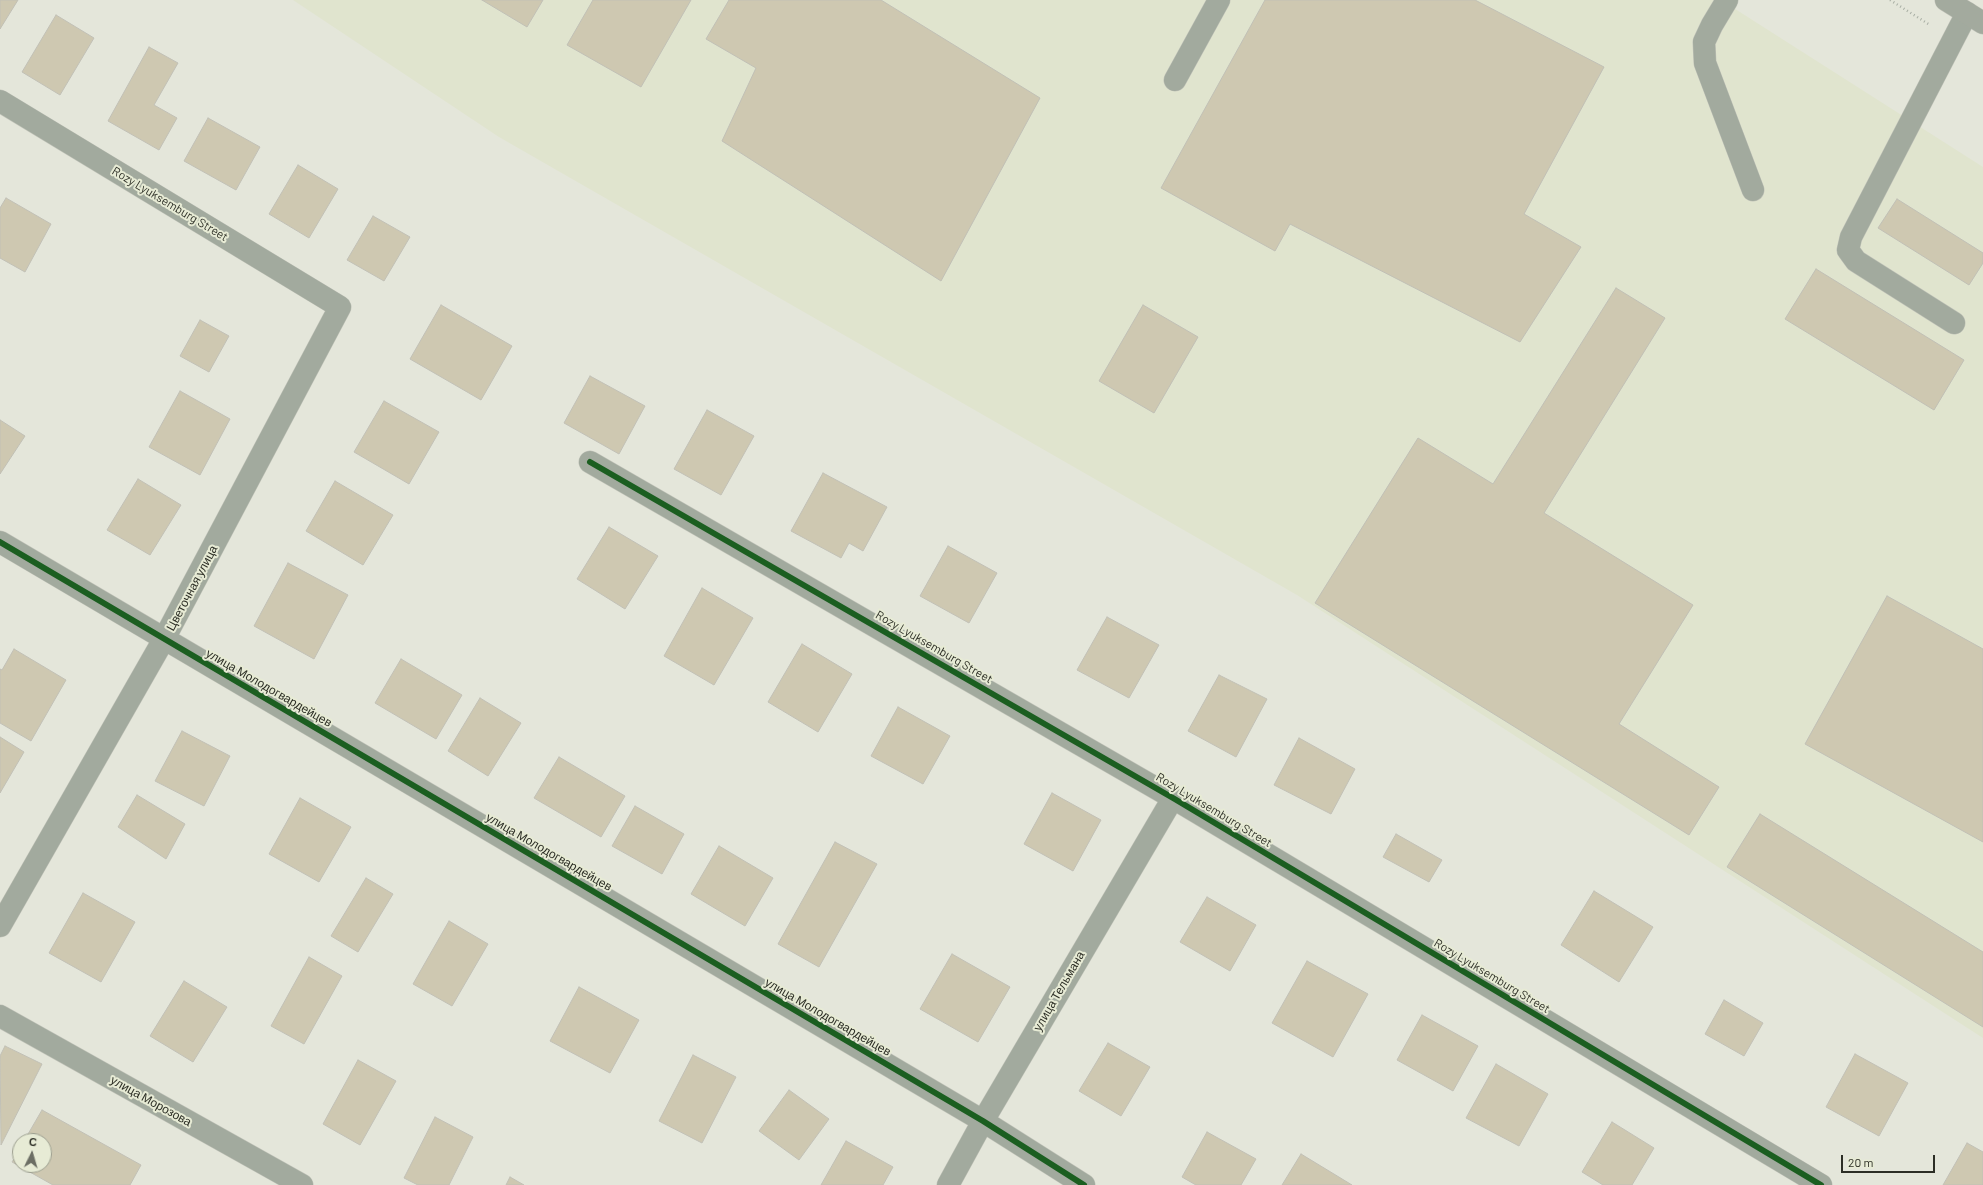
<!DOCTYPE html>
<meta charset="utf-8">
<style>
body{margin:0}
#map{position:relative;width:1983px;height:1185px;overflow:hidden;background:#e4e6da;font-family:Barlow,sans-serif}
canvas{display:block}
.north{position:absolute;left:12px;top:1133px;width:40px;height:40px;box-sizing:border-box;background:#e7ebd5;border:1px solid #9c9f8f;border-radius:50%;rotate:5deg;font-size:11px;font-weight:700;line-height:16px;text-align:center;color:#2c2e25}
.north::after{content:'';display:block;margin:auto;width:14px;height:18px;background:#6c6e64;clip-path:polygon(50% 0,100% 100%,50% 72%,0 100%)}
.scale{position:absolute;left:1841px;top:1155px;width:94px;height:18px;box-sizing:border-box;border:2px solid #2c2e25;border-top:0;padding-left:5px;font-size:12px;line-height:14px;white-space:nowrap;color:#2c2e25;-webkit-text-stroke:3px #e7ebd5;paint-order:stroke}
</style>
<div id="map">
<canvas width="1983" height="1185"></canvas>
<div class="north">С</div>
<div class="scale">20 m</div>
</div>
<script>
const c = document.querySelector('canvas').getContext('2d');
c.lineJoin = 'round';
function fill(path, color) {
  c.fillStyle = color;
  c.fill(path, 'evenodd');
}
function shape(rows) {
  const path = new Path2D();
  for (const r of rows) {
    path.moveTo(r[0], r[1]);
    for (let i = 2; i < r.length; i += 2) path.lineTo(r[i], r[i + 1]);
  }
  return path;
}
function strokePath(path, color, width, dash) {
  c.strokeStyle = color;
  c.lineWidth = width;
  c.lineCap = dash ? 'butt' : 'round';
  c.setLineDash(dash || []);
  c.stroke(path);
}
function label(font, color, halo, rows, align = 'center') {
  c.font = font + ' Barlow,sans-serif';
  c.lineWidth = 4;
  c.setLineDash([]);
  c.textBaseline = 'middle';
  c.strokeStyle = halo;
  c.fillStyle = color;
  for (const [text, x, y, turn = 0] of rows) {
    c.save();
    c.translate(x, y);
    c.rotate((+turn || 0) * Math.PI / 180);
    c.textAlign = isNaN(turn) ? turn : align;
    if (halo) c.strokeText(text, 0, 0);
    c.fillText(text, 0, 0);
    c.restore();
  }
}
fill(shape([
 [293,0,1721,0,1983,167,1983,1038,1297,595,499,137]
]), '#e0e4ce');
const building = shape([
 [0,0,18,0,0,29,0,0],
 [482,0,543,0,527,27,482,0],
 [593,0,691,0,641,87,567,45,593,0],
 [729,0,881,0,1040,98,941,281,722,141,756,68,706,39,729,0],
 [1265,0,1475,0,1604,67,1524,214,1581,247,1520,342,1290,224,1275,251,1161,188,1265,0],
 [56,15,94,38,60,95,22,72,56,15],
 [149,47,178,63,154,105,177,118,159,150,108,121,149,47],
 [208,118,260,147,236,190,184,161,208,118],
 [298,165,338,189,309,238,269,214,298,165],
 [6,198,51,224,25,272,0,258,0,208,6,198],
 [1897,199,1983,253,1983,263,1969,285,1878,228,1897,199],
 [373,216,410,237,384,281,347,260,373,216],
 [1816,269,1964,360,1934,410,1785,319,1816,269],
 [1616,288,1665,318,1544,513,1693,605,1619,724,1719,787,1689,835,1315,603,1418,438,1493,484,1616,288],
 [441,305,512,346,481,400,410,359,441,305],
 [1143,305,1198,337,1154,413,1099,381,1143,305],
 [200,320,229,336,209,372,180,356,200,320],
 [590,376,645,406,619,454,564,423,590,376],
 [180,391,230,419,200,475,149,447,180,391],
 [384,401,439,432,409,484,354,452,384,401],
 [707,410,754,436,721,495,674,469,707,410],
 [0,420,25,436,0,474,0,420],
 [823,473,887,507,863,551,849,543,841,558,791,531,823,473],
 [138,479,181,505,150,555,107,530,138,479],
 [335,481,393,515,363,565,306,531,335,481],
 [609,527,658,556,625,609,577,579,609,527],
 [948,546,997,573,969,623,920,596,948,546],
 [288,563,348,595,314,659,254,626,288,563],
 [702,588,753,618,714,685,664,656,702,588],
 [1887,596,1983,649,1983,842,1805,744,1887,596],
 [1107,617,1159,645,1129,698,1077,670,1107,617],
 [802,644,852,674,818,732,768,702,802,644],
 [14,649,66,680,31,741,0,723,0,669,2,670,14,649],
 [401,659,462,695,436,739,375,703,401,659],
 [1219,675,1267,699,1236,757,1188,731,1219,675],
 [480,698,521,723,488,776,448,751,480,698],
 [898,707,950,736,923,784,871,756,898,707],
 [182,731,230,756,204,806,155,781,182,731],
 [0,737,24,752,0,793,0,737],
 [1299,738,1355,769,1331,814,1274,785,1299,738],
 [559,757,625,796,601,837,534,798,559,757],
 [1052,793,1101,820,1073,871,1024,844,1052,793],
 [137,795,185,824,166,859,118,827,137,795],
 [300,798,351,827,319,882,269,854,300,798],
 [635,806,684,834,662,874,612,846,635,806],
 [1760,814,1983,952,1983,1027,1727,867,1760,814],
 [1396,834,1442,860,1429,882,1383,857,1396,834],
 [835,842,877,864,819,967,778,944,835,842],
 [719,846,773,878,745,926,691,894,719,846],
 [366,878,393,894,358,952,331,936,366,878],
 [1594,891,1653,927,1619,982,1561,945,1594,891],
 [83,893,135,922,101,982,49,953,83,893],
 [1207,897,1256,925,1230,971,1180,942,1207,897],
 [449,921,488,944,452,1006,413,984,449,921],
 [952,954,1010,987,978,1042,920,1009,952,954],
 [309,957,342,976,304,1044,271,1026,309,957],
 [1307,961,1368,994,1333,1057,1272,1023,1307,961],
 [184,981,227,1007,193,1062,150,1036,184,981],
 [579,987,639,1020,610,1073,550,1041,579,987],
 [1724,1000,1763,1023,1744,1056,1705,1034,1724,1000],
 [1422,1015,1478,1046,1453,1091,1397,1060,1422,1015],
 [1108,1043,1150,1067,1121,1116,1079,1091,1108,1043],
 [5,1046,42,1064,1,1145,0,1056,5,1046],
 [1855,1054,1908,1083,1879,1136,1826,1107,1855,1054],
 [693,1055,736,1077,702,1143,659,1121,693,1055],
 [358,1060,396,1081,360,1145,323,1124,358,1060],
 [1496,1064,1548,1094,1519,1146,1466,1118,1496,1064],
 [789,1090,829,1119,799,1160,759,1131,789,1090],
 [42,1110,141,1165,130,1185,53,1185,12,1162,20,1149,20,1165,44,1165,44,1141,24,1141,42,1110],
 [435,1117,473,1137,449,1185,418,1185,404,1178,435,1117],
 [1612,1122,1654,1148,1632,1185,1603,1185,1582,1172,1612,1122],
 [1207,1132,1256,1159,1241,1185,1196,1185,1182,1177,1207,1132],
 [846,1141,893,1167,883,1185,821,1185,846,1141],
 [1967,1143,1983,1152,1983,1185,1943,1185,1967,1143],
 [1301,1154,1352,1185,1282,1185,1301,1154],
 [510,1177,524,1185,506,1185,510,1177]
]);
fill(building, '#cec8b1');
strokePath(building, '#c1c0b6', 1);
const minor = shape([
 [1727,0,1712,25,1704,42,1705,63,1753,190],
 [1175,80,1219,0],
 [0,101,340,307,164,639,0,926],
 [1954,323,1856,261,1848,250,1851,237,1967,13],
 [590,462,1173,798,1821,1185],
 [0,542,983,1121,1084,1185],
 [0,1016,302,1185],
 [948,1185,983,1121,1173,798]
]);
const major = shape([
 [1946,0,1983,23]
]);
strokePath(minor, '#c2c4ba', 23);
strokePath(major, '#c2c4ba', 23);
strokePath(shape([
 [1890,0,1930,25]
]), '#a8aea4', 2.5, [1, 3]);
strokePath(minor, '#a2aa9e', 22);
strokePath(major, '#a3aa9e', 22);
strokePath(shape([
 [590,462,1173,798,1821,1185],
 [0,542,983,1121,1084,1185]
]), '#1b5e20', 6);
label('12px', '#2c2e25', '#e7ebd5', [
 ["Rozy Lyuksemburg Street",170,204,31],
 ["Цветочная улица",192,588,-62],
 ["Rozy Lyuksemburg Street",934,647,30],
 ["улица Молодогвардейцев",269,688,30],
 ["Rozy Lyuksemburg Street",1214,810,31],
 ["улица Молодогвардейцев",549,852,30],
 ["Rozy Lyuksemburg Street",1492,976,31],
 ["улица Тельмана",1059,991,-60],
 ["улица Молодогвардейцев",828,1017,30],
 ["улица Морозова",151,1101,29]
]);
</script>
